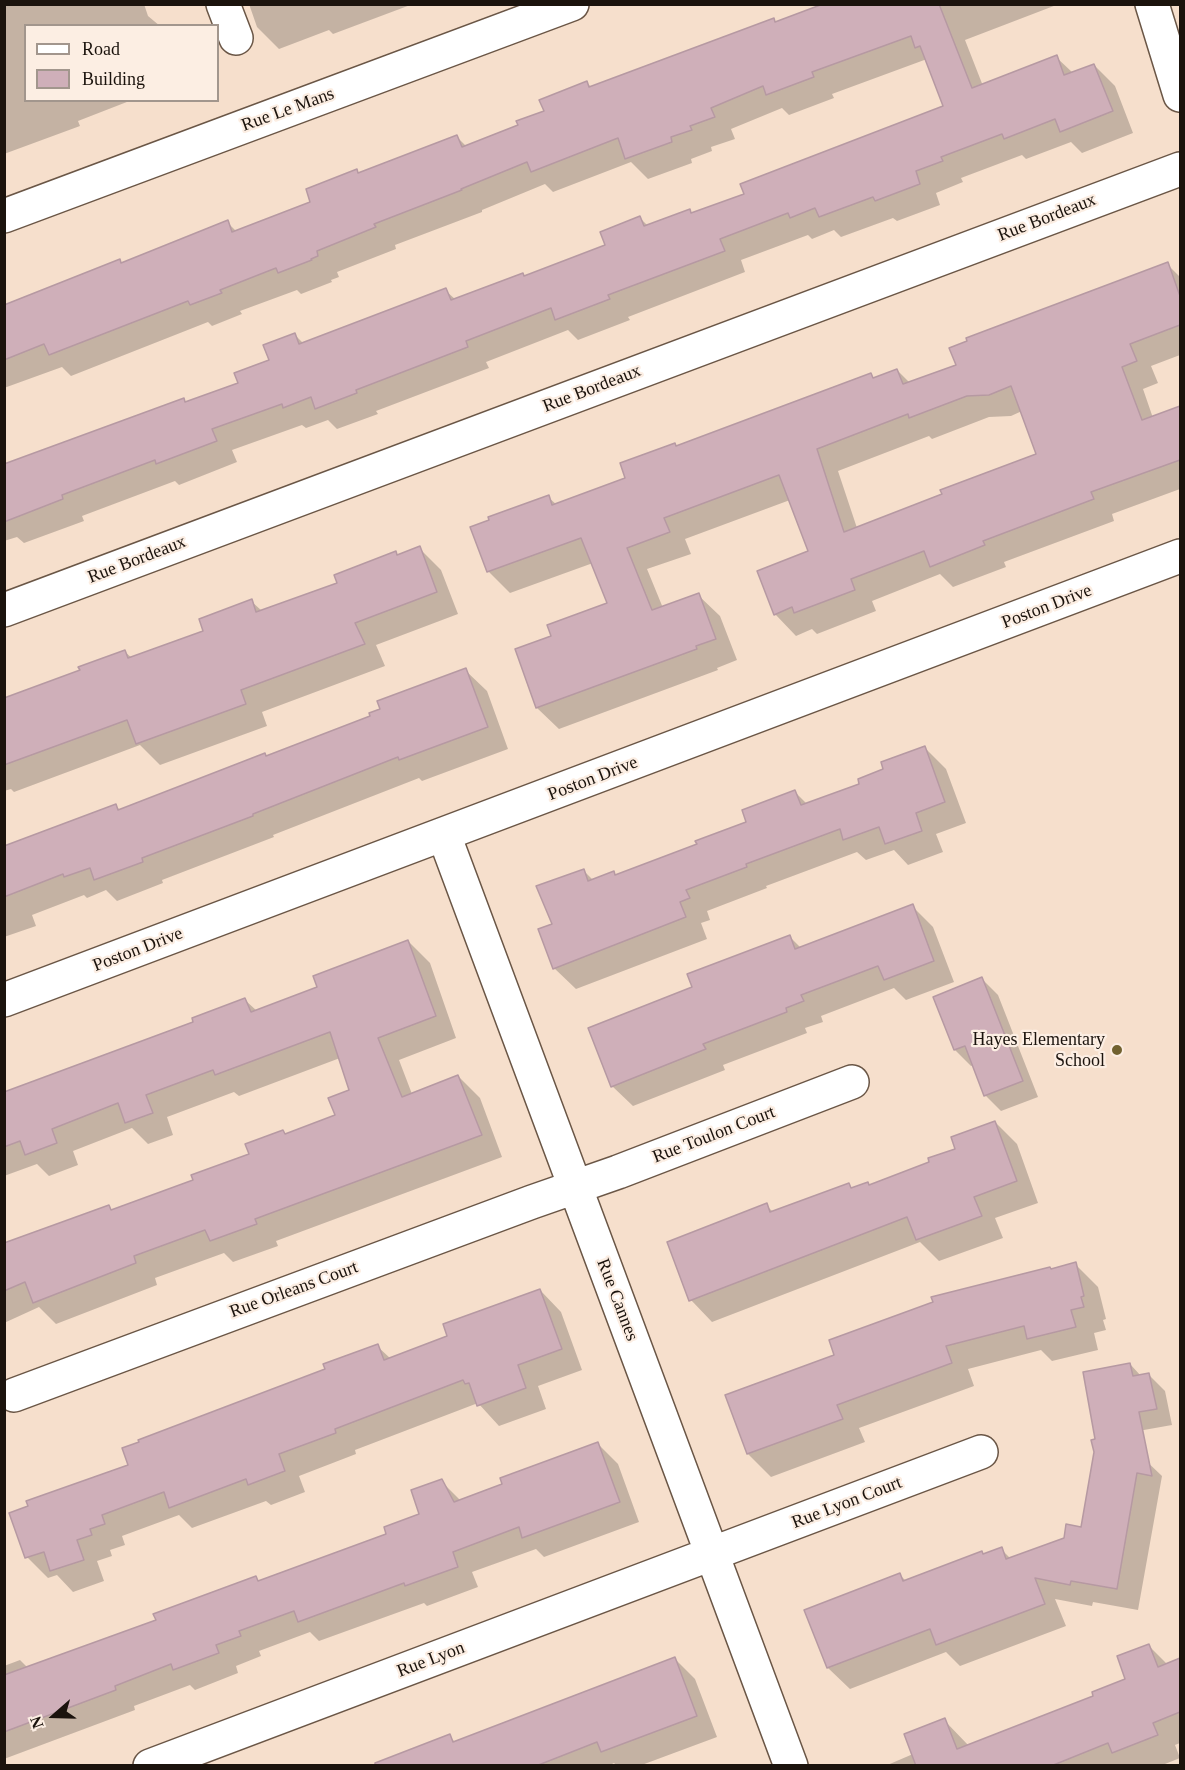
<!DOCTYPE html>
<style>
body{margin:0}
#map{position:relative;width:1185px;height:1770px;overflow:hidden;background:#f6dfcc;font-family:"Times New Roman",serif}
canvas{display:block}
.frame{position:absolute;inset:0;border:6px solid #1b130d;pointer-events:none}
.legend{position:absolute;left:24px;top:24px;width:195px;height:78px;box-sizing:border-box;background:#fceee3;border:2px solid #a2968d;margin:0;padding:8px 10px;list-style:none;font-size:18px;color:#1b130d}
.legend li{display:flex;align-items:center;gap:12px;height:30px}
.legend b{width:30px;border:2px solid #a2968d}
.north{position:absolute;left:24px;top:1686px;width:60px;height:60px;-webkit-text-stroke:4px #fceee3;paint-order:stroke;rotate:250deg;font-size:16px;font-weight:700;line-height:24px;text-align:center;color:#1b130d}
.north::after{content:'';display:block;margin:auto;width:21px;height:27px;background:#1b130d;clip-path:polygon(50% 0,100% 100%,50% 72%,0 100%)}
</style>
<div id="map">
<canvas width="1185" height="1770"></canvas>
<div class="frame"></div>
<ul class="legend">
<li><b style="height:8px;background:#fff"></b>Road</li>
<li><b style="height:16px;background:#cfafb9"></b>Building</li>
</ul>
<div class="north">N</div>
</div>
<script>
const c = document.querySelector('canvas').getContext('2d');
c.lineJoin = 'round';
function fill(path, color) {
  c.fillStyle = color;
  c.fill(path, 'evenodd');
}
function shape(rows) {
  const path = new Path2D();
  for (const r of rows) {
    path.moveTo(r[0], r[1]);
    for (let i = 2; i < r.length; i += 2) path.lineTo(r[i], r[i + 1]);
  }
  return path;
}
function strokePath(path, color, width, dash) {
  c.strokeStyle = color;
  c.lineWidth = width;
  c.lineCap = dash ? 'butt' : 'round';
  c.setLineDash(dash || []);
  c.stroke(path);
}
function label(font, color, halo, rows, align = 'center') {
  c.font = font + ' "Times New Roman",serif';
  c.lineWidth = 4.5;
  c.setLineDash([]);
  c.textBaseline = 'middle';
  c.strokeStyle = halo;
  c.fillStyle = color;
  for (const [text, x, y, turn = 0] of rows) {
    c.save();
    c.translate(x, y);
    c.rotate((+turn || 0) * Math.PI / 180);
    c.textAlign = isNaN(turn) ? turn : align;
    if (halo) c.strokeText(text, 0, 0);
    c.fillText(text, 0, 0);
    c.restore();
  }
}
fill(shape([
 [4,4,144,4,148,16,160,26,26,26,26,100,132,100,78,121,80,126,4,154],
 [249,4,413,4,333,34,329,30,279,49,257,27],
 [827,4,1059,4,965,40,983,86,1056,57,1073,73,1094,65,1115,86,1133,133,1082,153,1071,142,1026,159,1022,155,961,178,963,182,936,193,940,205,897,221,893,218,841,237,834,230,812,239,808,235,741,260,745,272,628,317,630,320,578,340,568,330,486,362,489,368,376,411,378,414,337,429,328,420,306,428,302,425,232,450,237,462,179,485,175,481,82,516,84,521,24,543,17,537,4,541,4,466,183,400,187,403,240,384,271,361,295,335,304,344,445,290,456,300,525,277,607,246,640,218,648,226,689,211,692,214,746,195,945,107,927,59,832,94,834,98,789,115,782,108,731,129,735,139,711,147,712,151,691,159,692,163,648,179,631,162,553,192,545,184,482,210,482,212,395,245,396,249,337,272,339,277,331,280,332,282,301,294,297,290,240,311,242,314,212,326,208,322,71,376,62,367,4,388,4,307,119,261,122,264,227,222,237,232,312,203,357,171,360,174,457,137,467,147,519,126,546,111,587,83,591,87,773,20,776,23],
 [1167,264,1180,277,1180,355,1151,366,1158,383,1143,389,1153,418,1180,408,1180,489,1112,514,1114,521,1004,562,1006,567,953,587,940,574,872,601,876,611,817,634,812,629,796,636,775,614,810,552,790,500,685,539,691,554,647,569,663,608,698,595,720,616,737,660,717,668,718,670,559,729,537,708,517,650,553,637,609,604,593,563,510,593,488,571,548,497,557,505,627,479,677,447,871,375,874,379,897,370,910,383,957,366],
 [1022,411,1038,455,857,528,838,471,929,436,932,439,989,417,1011,416],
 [419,548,441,570,458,614,376,645,385,666,262,712,267,726,160,765,140,745,14,792,11,789,4,791,4,699,82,671,125,652,132,658,205,632,251,601,262,611,338,584,395,553,398,556],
 [465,670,487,691,508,749,422,781,419,778,273,835,274,837,162,880,163,883,117,901,106,890,87,898,84,895,32,915,36,926,4,937,4,848,116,806,121,811,372,717],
 [924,747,946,769,966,823,936,834,943,852,908,865,894,850,866,860,857,852,766,886,767,888,707,911,710,920,701,923,707,939,576,989,554,968,554,925,583,870,593,880,614,873,617,876,699,845,748,823,795,792,807,804,861,785],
 [912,906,933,927,954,982,906,1000,894,988,821,1016,823,1022,805,1028,807,1033,723,1065,725,1070,633,1106,612,1086,694,988,790,937,801,948],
 [408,941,430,963,456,1038,399,1060,412,1094,458,1076,480,1098,502,1157,276,1241,278,1246,233,1262,224,1253,155,1278,157,1285,56,1324,39,1307,4,1323,4,1245,109,1207,113,1211,195,1181,251,1155,286,1135,337,1116,351,1091,340,1058,239,1096,234,1092,167,1117,173,1135,148,1144,132,1128,73,1151,78,1165,49,1176,37,1164,4,1176,4,1093,195,1023,245,1000,257,1011,319,988],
 [982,979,998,995,1038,1097,1001,1111,985,1095,974,1065,971,1066,955,1050,935,998],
 [995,1122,1017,1144,1038,1203,995,1218,1003,1238,939,1261,920,1242,712,1322,691,1300,766,1205,774,1213,848,1185,853,1189,868,1183,870,1186,931,1163,957,1149],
 [1075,1264,1098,1287,1106,1319,1103,1320,1106,1330,1094,1333,1098,1350,1052,1361,1041,1350,968,1369,974,1386,859,1428,865,1442,771,1477,748,1454,727,1396,836,1356,1052,1270],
 [540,1290,561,1312,582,1370,538,1386,546,1409,499,1426,478,1403,355,1450,356,1454,299,1476,305,1492,271,1505,266,1501,192,1528,179,1515,122,1536,125,1545,110,1550,112,1556,97,1561,104,1581,73,1592,57,1575,48,1578,27,1557,130,1466,377,1346,391,1359,449,1337],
 [1130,1364,1141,1376,1149,1375,1165,1391,1172,1425,1110,1436],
 [598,1444,618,1464,639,1522,544,1557,536,1549,472,1572,478,1587,427,1606,424,1603,319,1641,310,1632,259,1651,261,1656,236,1666,238,1673,195,1690,190,1685,134,1706,135,1710,4,1759,4,1666,20,1660,28,1668,158,1621,256,1578,260,1582,388,1534,421,1515,441,1481,461,1501,504,1485],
 [1140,1455,1162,1476,1138,1610,1093,1602,1092,1606,1055,1599,1066,1626,960,1666,946,1652,850,1689,828,1668,806,1611,900,1575,906,1581,1001,1549,1011,1559,1065,1539,1082,1529],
 [1148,1645,1168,1665,1180,1660,1180,1743,1175,1745,1180,1758,1160,1766,885,1766,913,1754,944,1720,969,1746,1095,1697,1127,1680],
 [675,1659,695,1679,717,1737,639,1766,617,1766,614,1763,608,1766,409,1766,449,1736,456,1743]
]), '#0003');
const building = shape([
 [823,4,939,4,972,88,1057,55,1064,75,1094,64,1113,111,1060,132,1055,119,1004,139,1002,134,941,157,943,161,916,171,920,184,875,201,873,197,819,217,815,208,790,218,788,213,720,239,725,251,608,295,610,299,555,320,551,308,466,341,468,347,356,390,357,393,315,409,311,397,283,408,282,404,212,429,217,441,156,464,155,460,62,495,63,499,4,522,4,464,184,398,185,402,238,383,234,373,269,360,263,345,295,333,299,344,446,288,451,300,523,273,524,276,605,245,600,232,640,216,644,226,690,209,691,213,744,194,740,184,943,106,920,46,915,48,911,36,812,72,814,77,766,95,763,86,711,108,715,117,690,126,692,130,671,137,672,142,625,159,618,138,531,172,527,162,461,189,462,190,374,224,376,227,317,251,318,256,311,259,312,260,278,273,276,268,220,290,222,293,190,305,188,301,49,355,44,344,4,360,4,305,120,259,121,263,228,220,232,232,310,202,306,189,357,169,358,173,457,135,462,147,518,125,516,121,544,111,539,100,587,81,589,87,774,18,775,22,823,4],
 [1168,262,1180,296,1180,325,1130,344,1137,361,1122,367,1142,420,1180,406,1180,460,1091,492,1094,499,983,541,985,545,930,567,924,551,851,579,855,590,794,613,792,607,774,615,757,571,808,551,779,475,664,518,670,532,627,548,652,610,699,593,716,639,696,646,697,649,536,708,515,649,551,636,547,625,607,603,581,538,487,572,470,527,489,520,488,517,549,495,552,505,625,478,620,463,675,443,676,446,871,373,873,378,897,369,903,384,956,365,949,348,967,341,966,338,1168,262],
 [1011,386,1036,454,940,490,942,494,844,532,817,449,908,414,909,418,967,396,989,395,1011,386],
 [420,546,437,592,355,623,365,644,241,690,246,704,136,744,127,720,4,765,4,698,80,670,78,667,125,650,128,658,203,631,199,619,252,599,256,612,337,583,334,575,396,551,397,555,420,546],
 [466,668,488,727,399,760,398,757,253,814,253,816,142,858,143,862,94,880,90,868,64,877,63,874,4,897,4,846,116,804,118,810,265,753,266,756,370,716,369,713,380,709,377,701,466,668],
 [925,746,945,802,916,813,922,831,885,844,879,827,843,840,840,829,746,864,747,867,686,890,690,898,680,902,686,917,553,969,538,929,552,924,536,886,584,869,588,881,614,871,615,875,697,844,695,841,746,822,742,810,795,790,801,805,859,784,858,779,883,769,881,762,925,746],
 [913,904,934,961,884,980,878,966,801,995,804,1001,786,1008,787,1012,703,1044,706,1049,611,1087,588,1028,692,987,687,974,790,935,795,949,913,904],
 [408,940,436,1016,378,1038,402,1097,458,1075,482,1135,255,1219,257,1224,210,1241,205,1230,134,1256,136,1263,33,1303,25,1282,4,1291,4,1243,109,1205,111,1210,193,1180,191,1175,249,1154,245,1144,283,1130,285,1134,335,1115,328,1098,349,1090,330,1032,215,1075,213,1070,146,1095,153,1113,125,1123,118,1103,52,1129,57,1143,25,1155,20,1141,4,1147,4,1092,193,1022,192,1018,245,998,251,1012,317,987,313,976,408,940],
 [982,977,1023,1081,984,1096,965,1046,954,1050,933,997,982,977],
 [995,1121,1017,1181,974,1197,982,1216,916,1240,907,1217,689,1301,667,1242,767,1203,770,1212,849,1183,851,1188,868,1182,869,1185,929,1162,928,1158,955,1149,951,1137,995,1121],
 [1076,1262,1084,1296,1081,1297,1084,1307,1071,1310,1076,1327,1027,1339,1024,1326,946,1346,952,1363,837,1405,843,1419,747,1454,725,1395,834,1355,829,1340,933,1302,931,1297,1050,1267,1051,1269,1076,1262],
 [540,1289,562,1349,518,1365,526,1388,477,1406,469,1383,465,1384,463,1380,335,1429,336,1433,279,1454,285,1471,248,1485,246,1479,169,1508,164,1492,102,1515,105,1524,90,1529,92,1535,77,1540,84,1560,50,1571,44,1552,25,1558,9,1513,28,1506,26,1501,128,1465,122,1448,139,1442,138,1440,325,1369,323,1364,378,1344,384,1360,447,1336,443,1324,540,1289],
 [1130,1363,1133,1376,1149,1373,1157,1409,1139,1412,1152,1476,1137,1473,1117,1589,1071,1581,1070,1585,1035,1578,1045,1604,936,1645,930,1629,827,1668,804,1610,900,1573,903,1581,982,1551,983,1554,1002,1547,1006,1559,1064,1538,1066,1524,1081,1527,1094,1452,1091,1440,1095,1439,1083,1372,1130,1363],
 [598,1442,620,1502,522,1538,519,1527,453,1552,458,1567,405,1586,404,1583,298,1622,294,1611,239,1631,241,1636,216,1645,219,1653,173,1670,171,1664,115,1686,116,1690,4,1732,4,1675,156,1620,153,1614,256,1576,258,1581,386,1534,384,1527,419,1514,411,1490,442,1479,454,1502,502,1484,500,1478,598,1442],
 [1149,1644,1158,1667,1180,1658,1180,1712,1153,1723,1158,1735,1112,1753,1108,1743,1051,1766,916,1766,904,1734,945,1718,957,1749,1093,1696,1092,1692,1125,1679,1117,1656,1149,1644],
 [675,1657,697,1716,601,1752,597,1742,536,1766,375,1766,375,1763,450,1734,453,1742,675,1657]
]);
fill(building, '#cfafb9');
strokePath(building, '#b699a2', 1.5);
const minor = shape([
 [223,4,236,38],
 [1152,4,1180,95],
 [4,216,572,4],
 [4,610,1180,169],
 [444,835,791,1766],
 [4,1000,1180,556],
 [14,1395,532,1202,618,1172,852,1082],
 [150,1766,981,1452]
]);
strokePath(minor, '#6a5646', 36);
strokePath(minor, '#fff', 33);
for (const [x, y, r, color] of [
 [1117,1050,6,"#71612f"]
]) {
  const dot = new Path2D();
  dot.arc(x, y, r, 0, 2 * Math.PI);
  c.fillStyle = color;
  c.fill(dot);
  strokePath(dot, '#fceee3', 2);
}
label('18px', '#1b130d', '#fceee3', [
 ["Rue Le Mans",288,110,-20],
 ["Rue Bordeaux",1047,218,-21],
 ["Rue Bordeaux",592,389,-21],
 ["Rue Bordeaux",137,560,-21],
 ["Poston Drive",1047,607,-21],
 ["Poston Drive",593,779,-21],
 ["Poston Drive",138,950,-21],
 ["Rue Toulon Court",714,1135,-21],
 ["Rue Orleans Court",294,1290,-20],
 ["Rue Cannes",617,1300,69],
 ["Rue Lyon Court",847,1503,-21],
 ["Rue Lyon",431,1660,-21]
]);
label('18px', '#1b130d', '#fceee3', [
 ["Hayes Elementary",1105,1040],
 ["School",1105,1061]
], 'right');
</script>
